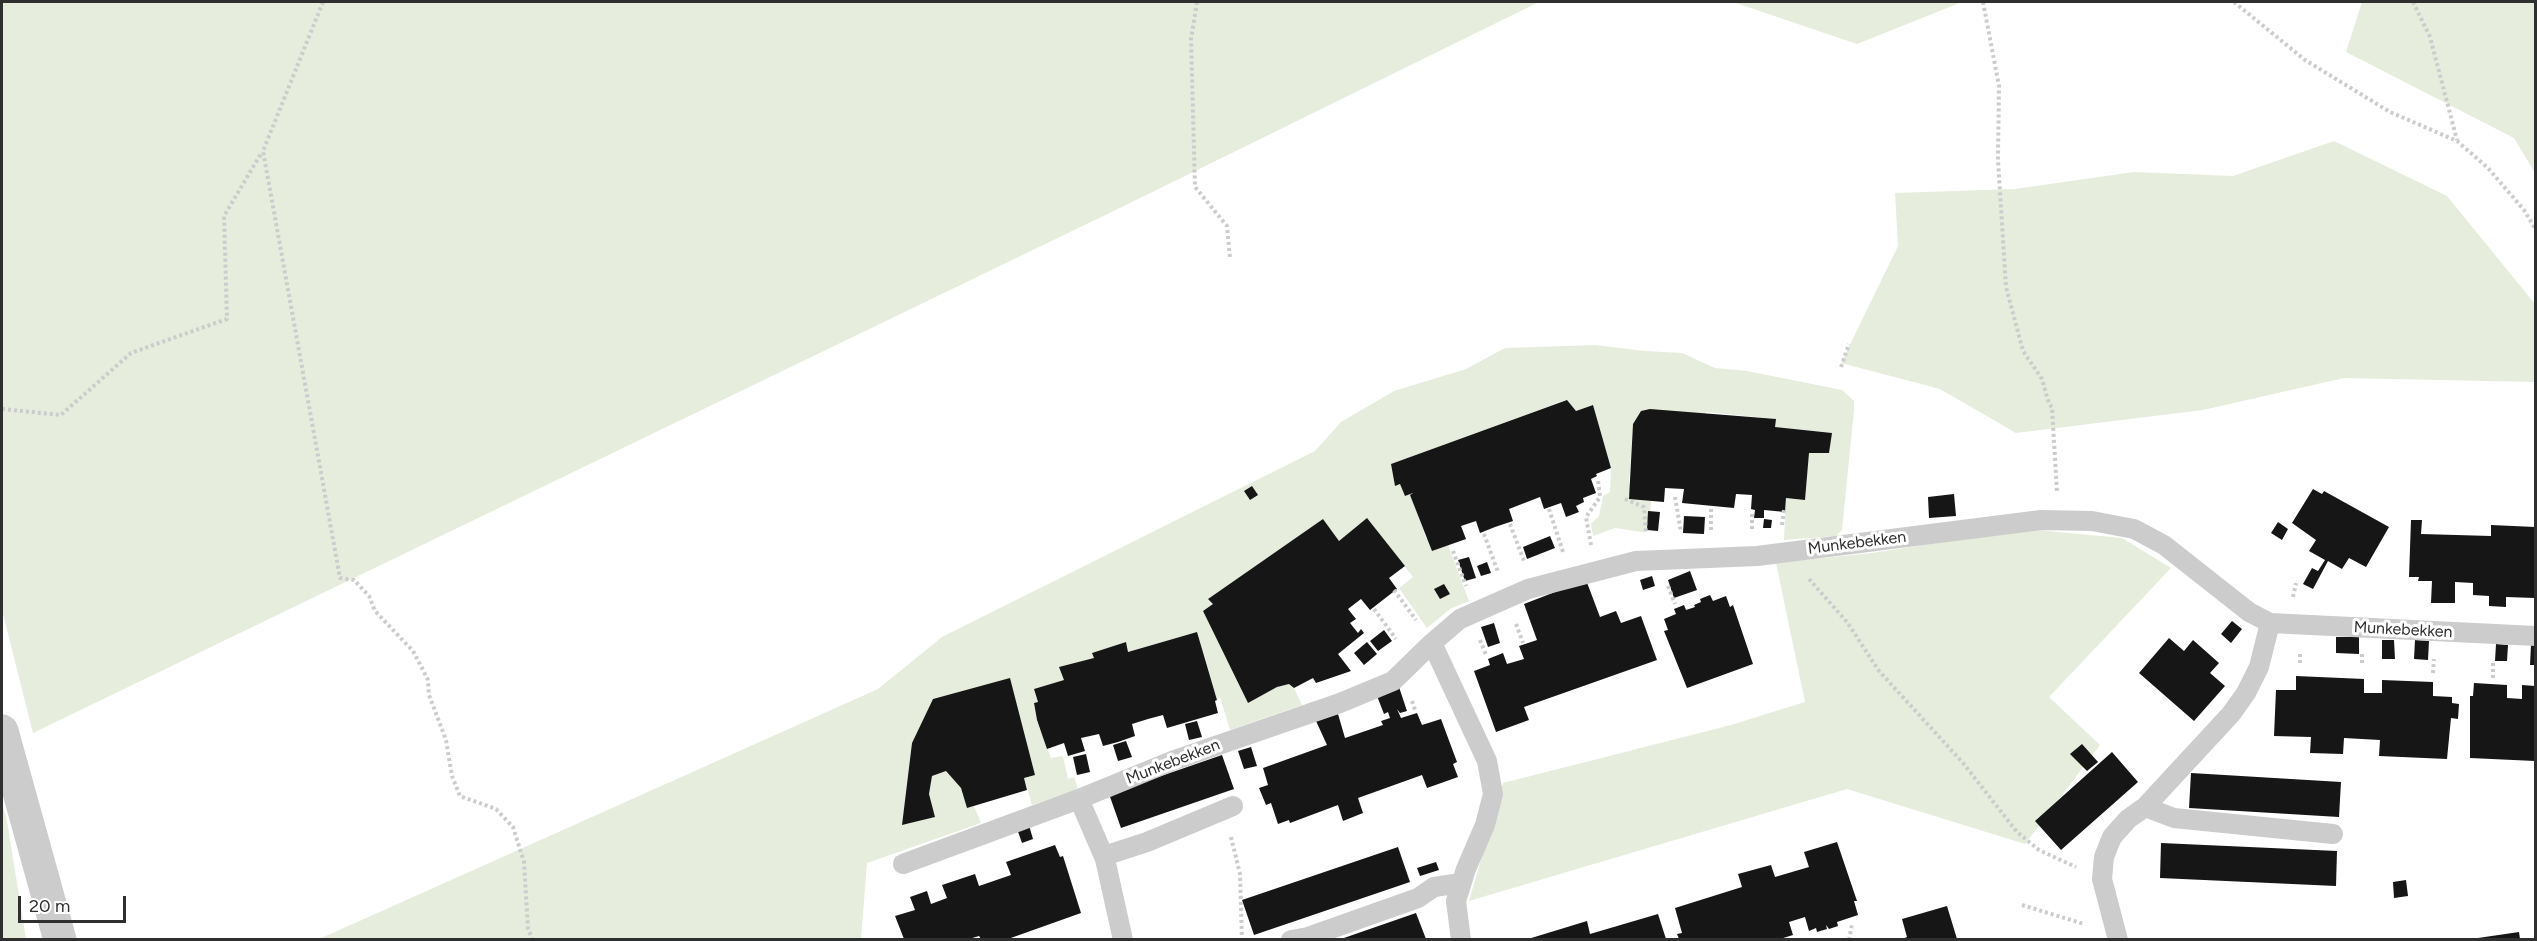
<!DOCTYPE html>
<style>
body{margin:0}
#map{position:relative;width:2537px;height:941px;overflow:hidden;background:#fff;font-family:Figtree,sans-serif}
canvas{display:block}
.frame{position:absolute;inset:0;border:3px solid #2f2f2f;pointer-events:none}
.scale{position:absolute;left:18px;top:896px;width:108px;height:27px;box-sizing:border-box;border:3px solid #2f2f2f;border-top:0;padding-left:8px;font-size:18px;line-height:21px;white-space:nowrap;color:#2f2f2f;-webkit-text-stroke:4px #fff;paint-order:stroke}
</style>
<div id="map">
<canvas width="2537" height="941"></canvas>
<div class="frame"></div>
<div class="scale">20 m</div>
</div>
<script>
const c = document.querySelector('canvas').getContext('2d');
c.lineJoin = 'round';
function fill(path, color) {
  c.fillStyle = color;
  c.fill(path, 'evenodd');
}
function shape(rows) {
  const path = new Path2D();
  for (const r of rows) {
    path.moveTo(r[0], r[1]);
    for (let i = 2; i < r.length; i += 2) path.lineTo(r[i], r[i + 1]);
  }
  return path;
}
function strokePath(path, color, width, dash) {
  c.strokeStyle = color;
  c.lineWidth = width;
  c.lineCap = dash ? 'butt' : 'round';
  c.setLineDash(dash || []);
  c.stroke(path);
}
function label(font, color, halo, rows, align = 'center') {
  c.font = font + ' Figtree,sans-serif';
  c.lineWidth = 6;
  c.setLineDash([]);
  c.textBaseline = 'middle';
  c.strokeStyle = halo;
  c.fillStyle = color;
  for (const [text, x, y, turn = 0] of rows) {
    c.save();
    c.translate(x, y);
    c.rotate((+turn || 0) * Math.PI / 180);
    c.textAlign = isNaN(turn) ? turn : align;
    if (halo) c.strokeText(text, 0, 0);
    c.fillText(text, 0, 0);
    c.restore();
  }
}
fill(shape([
 [2,2,1539,2,1126,205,33,733,2,610],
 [1733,2,1962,2,1857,44],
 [2362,2,2535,2,2535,173,2514,138,2346,52],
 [2334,141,2447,196,2535,304,2535,382,2344,378,2203,410,2016,433,1940,389,1841,363,1898,246,1895,193,2015,189,2134,172,2233,176],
 [1596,345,1644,351,1682,353,1715,368,1747,371,1842,390,1854,401,1854,410,1842,530,1836,536,1784,540,1786,498,1805,499,1809,453,1829,453,1831,433,1775,427,1775,419,1706,412,1705,415,1641,411,1633,424,1629,484,1651,501,1649,530,1642,532,1615,528,1593,536,1591,524,1599,516,1603,496,1610,492,1611,468,1592,405,1576,411,1566,400,1391,464,1395,486,1400,484,1405,496,1413,493,1411,496,1426,538,1448,545,1469,601,1450,609,1427,628,1399,588,1413,577,1367,519,1339,541,1323,519,1209,598,1213,604,1203,611,1248,703,1277,687,1289,684,1294,688,1302,705,1230,730,1220,697,1217,700,1197,632,1128,652,1126,642,1092,653,1094,658,1064,680,1034,689,1038,702,1034,704,1037,721,1051,758,1063,756,1068,779,1074,777,1078,789,1032,805,1024,778,1035,775,1010,679,933,699,912,743,902,825,935,817,929,794,932,776,946,771,961,788,967,808,974,806,981,823,867,863,861,939,317,940,878,689,942,637,1315,451,1341,422,1394,391,1466,369,1505,348],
 [2027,529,2122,538,2171,568,2049,697,2100,745,2025,844,1847,789,1469,901,1503,783,1731,725,1805,702,1776,563,1872,553],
 [2,803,7,821,26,939,2,939]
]), '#e6eddc');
fill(shape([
 [1567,400,1576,411,1593,405,1611,468,1596,474,1597,476,1591,479,1596,493,1583,498,1584,502,1576,506,1579,512,1566,517,1561,503,1544,509,1540,497,1509,509,1513,521,1495,527,1480,533,1476,521,1461,526,1466,539,1432,551,1410,495,1413,493,1405,496,1400,484,1395,486,1391,464],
 [1650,409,1776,419,1775,427,1832,433,1829,453,1809,453,1805,500,1786,498,1785,512,1764,510,1764,518,1754,518,1755,510,1751,509,1752,495,1736,494,1734,508,1682,503,1684,489,1665,488,1664,502,1629,499,1633,424,1641,411],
 [1252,486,1258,495,1250,500,1244,491],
 [2313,489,2322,494,2324,491,2389,527,2366,567,2349,558,2342,569,2328,561,2313,589,2303,584,2312,568,2318,571,2325,560,2309,551,2316,540,2292,523],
 [1954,494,1956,516,1929,518,1928,497],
 [1648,511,1660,512,1658,531,1647,530],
 [1684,516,1705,517,1704,534,1683,533],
 [1367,518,1405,566,1389,578,1397,589,1370,610,1361,599,1348,609,1356,619,1350,623,1358,633,1361,629,1364,633,1338,654,1351,671,1316,683,1313,678,1294,688,1289,684,1277,687,1248,703,1203,611,1213,604,1208,599,1323,519,1339,541],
 [1764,519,1772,520,1771,528,1763,528],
 [2411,520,2422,520,2421,534,2491,536,2491,525,2535,527,2535,598,2506,597,2506,607,2489,606,2489,596,2473,595,2473,583,2455,582,2455,603,2431,603,2432,581,2418,581,2419,577,2409,577],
 [2278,522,2288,529,2282,540,2271,533],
 [1550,536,1555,548,1527,559,1523,547],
 [1469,557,1476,578,1465,581,1458,560],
 [1487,562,1491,573,1481,576,1477,566],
 [1690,571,1697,590,1674,598,1668,580],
 [1652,576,1655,586,1643,590,1640,580],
 [1586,580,1600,617,1616,611,1621,623,1641,616,1657,660,1524,707,1529,720,1496,732,1474,671,1490,665,1488,659,1503,653,1507,664,1524,659,1519,646,1537,640,1524,604],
 [1444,584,1450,594,1440,599,1434,589],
 [1710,595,1713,601,1726,596,1730,607,1733,605,1753,664,1687,688,1664,631,1668,630,1664,619,1676,614,1674,609,1684,605,1686,610,1695,607,1694,605,1701,602,1700,599],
 [2232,621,2242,629,2231,643,2221,634],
 [1494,623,1500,643,1488,647,1481,627],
 [1384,630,1392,641,1378,651,1370,641],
 [1197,632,1217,700,1215,701,1218,713,1167,728,1163,715,1148,719,1132,724,1135,736,1118,742,1103,746,1099,734,1081,738,1085,751,1068,756,1064,743,1047,749,1037,720,1034,703,1038,702,1034,689,1064,680,1059,667,1094,658,1092,653,1126,642,1128,652],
 [2336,637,2359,637,2359,654,2336,653],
 [2169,638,2184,651,2193,640,2219,663,2210,673,2225,686,2194,721,2139,673],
 [2382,640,2394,640,2395,659,2382,659],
 [2415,640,2429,641,2428,660,2414,659],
 [1367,642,1377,654,1364,665,1354,653],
 [2496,644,2508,645,2507,661,2495,661],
 [2531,645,2535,645,2535,665,2530,665],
 [2296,676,2364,679,2364,693,2382,693,2382,680,2433,682,2433,696,2452,697,2452,703,2459,704,2458,719,2451,718,2447,759,2379,756,2380,740,2344,738,2343,754,2310,753,2311,737,2274,736,2276,690,2296,690],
 [1010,678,1035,775,1024,778,1027,790,967,808,961,788,946,771,932,776,929,794,935,817,902,825,912,743,933,699],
 [2474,683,2507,685,2507,698,2522,699,2522,685,2535,686,2535,761,2470,758,2470,696,2473,696],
 [1399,687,1407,711,1400,713,1397,709,1401,718,1417,713,1422,725,1441,719,1457,762,1453,764,1458,777,1427,788,1422,775,1358,798,1363,813,1343,821,1338,805,1290,823,1289,820,1278,824,1271,803,1266,805,1259,788,1268,785,1263,768,1327,745,1316,721,1338,714,1345,738,1383,725,1381,721,1390,718,1388,712,1384,714,1377,696],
 [1197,721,1202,737,1189,740,1185,724],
 [1126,741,1132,757,1118,761,1113,745],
 [2082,744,2098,762,2087,771,2070,754],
 [1251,747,1257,766,1244,769,1238,751],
 [2112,752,2138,782,2061,850,2035,821],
 [1086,754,1090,772,1077,775,1073,757],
 [1222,755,1234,789,1121,828,1109,794],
 [2191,773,2341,782,2339,817,2189,808],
 [1028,822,1033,839,1022,843,1016,826],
 [1837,842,1857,901,1854,901,1858,915,1837,922,1838,926,1829,929,1826,925,1827,929,1817,932,1816,928,1809,931,1805,917,1789,922,1793,935,1780,939,1679,939,1677,934,1682,933,1675,908,1742,887,1738,874,1771,865,1775,877,1809,867,1804,852],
 [2161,843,2337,851,2336,886,2160,878],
 [1055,845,1060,857,1063,856,1081,913,1008,939,981,939,979,936,969,939,904,939,895,916,915,910,910,897,927,891,931,904,947,898,942,885,975,874,979,886,1011,875,1006,862],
 [1398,847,1410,882,1254,935,1242,900],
 [1436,862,1439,870,1420,876,1417,868],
 [2406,880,2408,896,2394,898,2393,882],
 [1947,906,1957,939,1902,939,1907,937,1902,919],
 [1416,913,1426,939,1341,939],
 [1658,914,1666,939,1528,939,1587,921,1590,934],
 [2519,932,2520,939,2478,939,2478,938]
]), '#161616');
strokePath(shape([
 [323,2,263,151,340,578,354,580,369,596,375,611,413,651,422,668,428,680,429,695,446,740,452,776,460,796,496,809,513,827,524,862,528,929,533,940],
 [1197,2,1191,39,1195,187,1227,226,1230,258],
 [1983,2,1999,86,1998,160,2006,287,2023,351,2042,379,2049,404,2052,407,2057,492],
 [2234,2,2305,60,2390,112,2457,141,2488,168,2524,210,2536,230],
 [2413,2,2430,37,2457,140],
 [1841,367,1849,344],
 [2,409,61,415,131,353,227,319,224,216,262,152],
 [1675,497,1681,532],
 [1625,499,1644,507,1646,533],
 [1549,509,1563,552],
 [1711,509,1711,530],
 [1510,524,1524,561],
 [1782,525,1784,510],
 [1752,529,1752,512],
 [1484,534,1498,572],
 [1591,545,1586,517,1600,497,1598,480],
 [1453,551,1466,586],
 [1809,579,1847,622,1879,671,1963,763,2017,832,2039,850,2076,867],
 [1668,586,1675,604],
 [1394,590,1416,620],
 [2293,597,2296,583],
 [1374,609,1396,639],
 [1516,624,1523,643],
 [1480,640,1486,655],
 [2362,654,2362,665],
 [2300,663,2300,651],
 [2433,673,2434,659],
 [2493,678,2493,660],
 [1412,701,1415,710],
 [1231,837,1240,874,1242,940],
 [2022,905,2084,924],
 [1816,938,1816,940],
 [1849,940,1852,924]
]), '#ccc', 4, [3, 3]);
strokePath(shape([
 [1432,643,1487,761,1493,794,1485,825,1466,869,1456,901,1461,940],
 [1079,799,1105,859,1123,940],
 [2145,807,2174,818,2333,834],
 [1105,859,1107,855,1147,842,1233,806],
 [903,864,1079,799,1172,761,1340,703,1393,681,1432,643,1460,619,1528,589,1636,561,1757,556,2041,520,2092,521,2134,529,2164,545,2249,612,2270,623,2536,636],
 [1291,940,1308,937,1418,898,1434,887,1461,883],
 [2118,940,2102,879,2104,857,2112,837,2128,819,2145,807,2231,714,2246,693,2259,667,2270,623]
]), '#ccc', 20);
strokePath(shape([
 [2,731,60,940]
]), '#ccc', 33);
label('16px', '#2f2f2f', '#fff', [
 ["Munkebekken",1857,543,-7],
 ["Munkebekken",2403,630,3],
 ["Munkebekken",1173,762,-21]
]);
</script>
